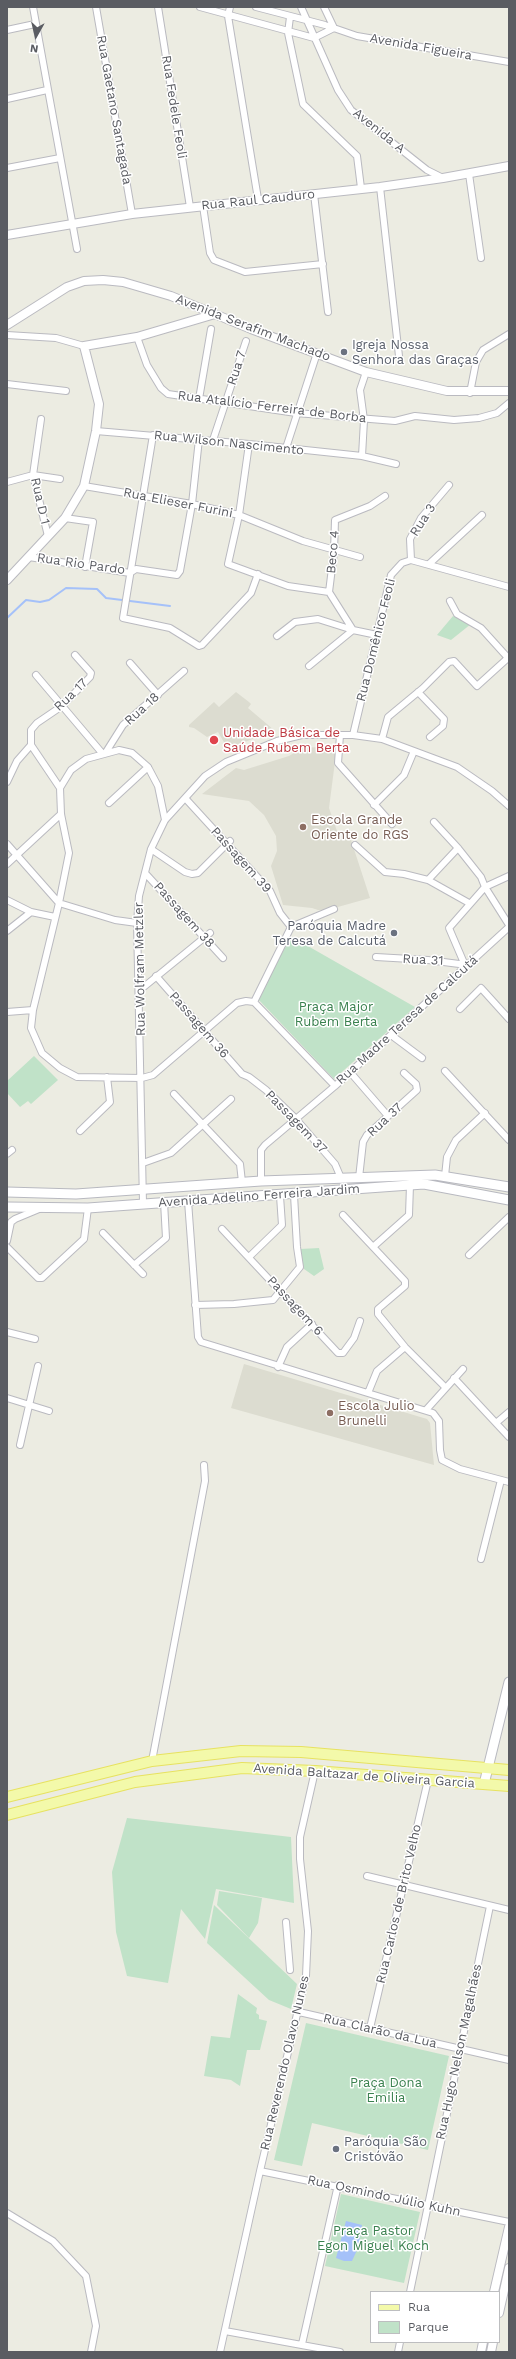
<!DOCTYPE html>
<meta charset="utf-8">
<style>
body{margin:0}
#map{position:relative;width:516px;height:2359px;overflow:hidden;background:#ecece2;font-family:"Work Sans",sans-serif}
canvas{display:block}
.frame{position:absolute;inset:0;border:8px solid #5a5c62;pointer-events:none}
.legend{position:absolute;left:370px;top:2291px;width:130px;height:52px;box-sizing:border-box;background:#fff;border:1px solid #bdbec0;margin:0;padding:5px 7px;list-style:none;font-size:12px;color:#5a5c62}
.legend li{display:flex;align-items:center;gap:8px;height:20px}
.legend b{width:20px;border:1px solid #bdbec0}
.north{position:absolute;left:16px;top:16px;width:40px;height:40px;-webkit-text-stroke:3px #fff;paint-order:stroke;rotate:188deg;font-size:11px;font-weight:700;line-height:16px;text-align:center;color:#5a5c62}
.north::after{content:'';display:block;margin:auto;width:14px;height:18px;background:#5a5c62;clip-path:polygon(50% 0,100% 100%,50% 72%,0 100%)}
</style>
<div id="map">
<canvas width="516" height="2359"></canvas>
<div class="frame"></div>
<ul class="legend">
<li><b style="height:5px;background:#f3f9aa"></b>Rua</li>
<li><b style="height:11px;background:#c0e2c8"></b>Parque</li>
</ul>
<div class="north">N</div>
</div>
<script>
const c = document.querySelector('canvas').getContext('2d');
c.lineJoin = 'round';
function fill(path, color) {
  c.fillStyle = color;
  c.fill(path, 'evenodd');
}
function shape(rows) {
  const path = new Path2D();
  for (const r of rows) {
    path.moveTo(r[0], r[1]);
    for (let i = 2; i < r.length; i += 2) path.lineTo(r[i], r[i + 1]);
  }
  return path;
}
function strokePath(path, color, width, dash) {
  c.strokeStyle = color;
  c.lineWidth = width;
  c.lineCap = dash ? 'butt' : 'round';
  c.setLineDash(dash || []);
  c.stroke(path);
}
function label(font, color, halo, rows, align = 'center') {
  c.font = font + ' "Work Sans",sans-serif';
  c.lineWidth = 3;
  c.setLineDash([]);
  c.textBaseline = 'middle';
  c.strokeStyle = halo;
  c.fillStyle = color;
  for (const [text, x, y, turn = 0] of rows) {
    c.save();
    c.translate(x, y);
    c.rotate((+turn || 0) * Math.PI / 180);
    c.textAlign = isNaN(turn) ? turn : align;
    if (halo) c.strokeText(text, 0, 0);
    c.fillText(text, 0, 0);
    c.restore();
  }
}
fill(shape([
 [236,692,249,702,251,704,248,708,274,730,228,749,218,732,207,737,194,728,189,727,189,725,214,702,219,707],
 [337,746,329,808,337,831,343,837,351,840,370,898,327,910,318,910,312,908,283,905,271,866,277,851,276,836,264,815,249,801,202,794,236,768,244,770,289,756,302,748],
 [244,1364,427,1419,430,1423,434,1465,231,1408]
]), '#dcdcd0');
fill(shape([
 [453,616,471,624,451,640,437,635],
 [292,937,415,1007,334,1079,257,998,272,969],
 [34,1056,58,1080,31,1104,28,1101,20,1107,7,1093,7,1081],
 [319,1248,324,1269,314,1276,304,1269,300,1249],
 [127,1818,291,1837,294,1903,216,1889,205,1939,181,1909,168,1983,127,1976,116,1932,112,1872],
 [219,1891,262,1898,258,1923,249,1938,217,1905],
 [214,1905,297,1984,291,2009,269,2000,207,1943],
 [238,1994,257,2008,256,2013,259,2015,259,2019,267,2021,260,2050,247,2050,240,2086,231,2080,204,2076,211,2036,230,2038],
 [306,2023,449,2056,428,2150,312,2123,302,2166,274,2160],
 [341,2194,420,2212,404,2283,325,2266]
]), '#c0e2c8');
fill(shape([
 [346,2221,362,2225,358,2248,352,2261,344,2261,336,2258]
]), '#a5c1f9');
strokePath(shape([
 [7,618,26,600,40,602,49,600,66,588,97,589,106,598,170,606]
]), '#a5c1f9', 2);
const minor = shape([
 [33,7,77,249],
 [96,7,132,214],
 [158,7,190,207],
 [200,7,314,38,334,28],
 [230,7,228,16,258,199],
 [256,7,325,25,357,36,509,62],
 [301,7,338,90,351,110,427,170,443,178],
 [324,7,334,28],
 [290,17,288,33,303,104,357,156,361,188],
 [7,30,35,24],
 [7,99,47,90],
 [7,168,60,158],
 [469,174,481,258],
 [380,187,399,356],
 [314,194,328,312],
 [203,206,210,253,214,260,245,272,323,264],
 [7,335,56,338,84,346],
 [137,337,147,365,161,388,168,394,296,413,395,421,415,416,454,420,479,418,497,413,509,403],
 [7,384,66,391],
 [470,393,476,362,483,350,509,334],
 [199,399,211,329],
 [41,419,33,475,48,536],
 [96,431,249,444,362,456,396,464],
 [153,435,123,618,170,628,199,646,202,645,251,593,258,574],
 [213,440,246,341],
 [249,444,239,515,228,564,288,586,329,592,353,630,377,635],
 [286,448,317,353],
 [362,456,364,420,360,390,366,372],
 [7,482,33,475,60,479],
 [84,486,192,504,239,515,303,541,360,557],
 [65,518,93,522,85,567],
 [29,557,130,573,136,569,177,575,180,571,192,504,199,439],
 [411,560,410,539,421,518,449,485],
 [429,564,482,515],
 [329,592,334,552,335,520,370,506,385,496],
 [450,601,457,614,481,628,509,659],
 [277,636,295,622,318,619,353,630],
 [130,663,158,695],
 [309,666,353,630],
 [36,675,102,753],
 [418,692,444,719,443,726,430,737],
 [340,735,338,763,392,824],
 [353,735,391,575,402,563,411,560,509,587],
 [382,739,388,717,423,688,449,662,454,661,477,686,509,657],
 [106,752,123,725,184,671],
 [7,782,17,761,31,745],
 [60,788,31,745,31,730,37,723,62,706,90,677,91,673,75,655],
 [185,798,270,891,280,913,291,927],
 [109,803,148,767],
 [374,805,404,775,414,751],
 [165,820,158,786,148,767,132,753,119,750,86,759,71,770,60,788,61,814,69,853,59,903,33,1010,31,1028,42,1053,60,1068,77,1077,142,1078,153,1075,237,1003,246,1001,254,1002,335,1086],
 [434,822,458,848,481,877,485,887,509,925],
 [7,844,59,903,115,920,137,923],
 [355,845,385,872,404,874,428,880,458,848],
 [151,849,185,872,192,874,198,873,230,841],
 [7,864,61,814],
 [145,873,223,958],
 [428,880,469,903],
 [7,900,31,912,55,917],
 [7,931,31,912],
 [376,957,428,960,467,965],
 [464,963,449,928,485,887,509,876],
 [156,976,242,1074,249,1077,266,1090,296,1119,335,1164,341,1178],
 [140,990,210,933],
 [254,1002,291,927,334,909],
 [460,1009,481,988,509,1019],
 [7,1012,33,1010],
 [391,1035,422,1058],
 [445,1071,509,1140],
 [350,1072,388,1116],
 [174,1094,240,1164,242,1182],
 [80,1131,110,1102,107,1077],
 [7,1154,12,1150],
 [143,1163,171,1153,231,1099],
 [445,1176,447,1157,456,1140,485,1113],
 [359,1178,363,1142,367,1135,417,1090,416,1084,404,1073],
 [261,1181,261,1150,265,1145,335,1086,509,927],
 [188,1201,198,1337,201,1342,433,1413,439,1421,440,1450,442,1460,460,1469,509,1482],
 [143,1203,137,923,139,896,151,849,165,820,205,776,226,762,277,741,302,735,353,735,382,739,457,767,492,791,509,806],
 [343,1215,405,1281,405,1286,378,1309,378,1314,405,1347,445,1387],
 [222,1229,338,1353,343,1353,354,1338,360,1321],
 [103,1233,143,1274],
 [7,1241,11,1222,15,1219,39,1209],
 [7,1247,38,1278,42,1278,84,1239,88,1208],
 [373,1247,409,1215,410,1185],
 [469,1255,509,1217],
 [249,1257,282,1225,280,1196],
 [134,1265,166,1238,164,1202],
 [195,1305,234,1304,273,1300,300,1267,297,1247,294,1195],
 [7,1332,35,1339],
 [278,1367,287,1347,312,1324],
 [454,1378,509,1437],
 [368,1393,377,1371,405,1347],
 [7,1398,49,1411],
 [426,1410,463,1369],
 [496,1423,509,1412],
 [20,1445,38,1366],
 [481,1559,501,1480],
 [152,1761,205,1481,204,1465],
 [367,1876,509,1910],
 [286,1922,290,1970],
 [299,2012,509,2060],
 [370,2028,428,1780],
 [260,2171,509,2222],
 [7,2213,53,2241,86,2276,96,2326,91,2352],
 [410,2292,490,1906],
 [225,2331,340,2352],
 [302,2344,338,2185],
 [220,2352,260,2171,306,1976,308,1931,300,1859,300,1837,315,1771],
 [398,2352,400,2342]
]);
const tertiary = shape([
 [7,235,132,214,380,187,443,178,509,166],
 [7,325,67,287,84,281,103,280,123,282,171,296,251,329,366,372,447,391,509,391],
 [7,580,65,518,84,486,96,431,99,404,84,346,137,337,215,314],
 [494,2292,509,2227],
 [499,2313,509,2268],
 [481,2352,483,2342],
 [491,2352,493,2342]
]);
const secondary = shape([
 [7,1192,76,1194,261,1181,435,1175,509,1187],
 [7,1207,88,1208,424,1184,509,1200],
 [484,1784,509,1682]
]);
const primary = shape([
 [7,1797,152,1761,241,1751,301,1752,509,1770],
 [7,1815,135,1782,242,1768,315,1771,509,1786]
]);
strokePath(minor, '#babac0', 8);
strokePath(tertiary, '#babac0', 10);
strokePath(secondary, '#b8b9c0', 11);
strokePath(primary, '#e7e260', 12);
strokePath(minor, '#fff', 6);
strokePath(tertiary, '#fff', 8);
strokePath(secondary, '#fff', 9);
strokePath(primary, '#f3f9aa', 10);
for (const [x, y, r, color] of [
 [344,352,4,"#6b7280"],
 [214,740,5,"#e0444e"],
 [303,827,4,"#8d6e63"],
 [394,933,4,"#6b7280"],
 [330,1413,4,"#8d6e63"],
 [336,2149,4,"#6b7280"]
]) {
  const dot = new Path2D();
  dot.arc(x, y, r, 0, 2 * Math.PI);
  c.fillStyle = color;
  c.fill(dot);
  strokePath(dot, '#fff', 1.5);
}
label('13px', '#5a5c62', '#fff', [
 ["Avenida Figueira",421,47,10],
 ["Rua Fedele Feoli",174,107,81],
 ["Rua Gaetano Santagada",114,110,80],
 ["Avenida A",379,131,39],
 ["Rua Raul Cauduro",258,200,-6],
 ["Avenida Serafim Machado",253,328,21],
 ["Rua 7",237,368,-72],
 ["Rua Atalício Ferreira de Borba",272,407,7],
 ["Rua Wilson Nascimento",229,443,6],
 ["Rua D 1",40,501,77],
 ["Rua Elieser Furini",178,503,11],
 ["Rua 3",423,520,-57],
 ["Beco 4",333,552,-85],
 ["Rua Rio Pardo",81,564,8],
 ["Rua Domênico Feoli",376,640,-76],
 ["Rua 17",71,695,-44],
 ["Rua 18",142,709,-42],
 ["Passagem 39",241,860,48],
 ["Passagem 38",184,915,48],
 ["Rua 31",423,960,3],
 ["Rua Wolfram Metzler",140,969,-91],
 ["Rua Madre Teresa de Calcutá",407,1020,-42],
 ["Passagem 36",199,1025,49],
 ["Rua 37",385,1120,-43],
 ["Passagem 37",296,1122,46],
 ["Avenida Adelino Ferreira Jardim",259,1196,-4],
 ["Passagem 6",295,1306,47],
 ["Avenida Baltazar de Oliveira Garcia",364,1776,4],
 ["Rua Carlos de Brito Velho",399,1904,-77],
 ["Rua Clarão da Lua",380,2031,13],
 ["Rua Hugo Nelson Magalhães",459,2052,-78],
 ["Rua Reverendo Olavo Nunes",285,2063,-77],
 ["Rua Osmindo Júlio Kuhn",384,2196,12]
]);
label('13px', '#5b616d', '#fff', [
 ["Igreja Nossa",352,345],
 ["Senhora das Graças",352,360],
 ["Paróquia Madre",386,926,"right"],
 ["Teresa de Calcutá",386,941,"right"],
 ["Paróquia São",344,2142],
 ["Cristóvão",344,2157]
], 'left');
label('13px', '#be3a42', '#fff', [
 ["Unidade Básica de",223,733],
 ["Saúde Rubem Berta",223,748]
], 'left');
label('13px', '#785e54', '#fff', [
 ["Escola Grande",311,820],
 ["Oriente do RGS",311,835],
 ["Escola Julio",338,1406],
 ["Brunelli",338,1421]
], 'left');
label('13px', '#3a814f', '#fff', [
 ["Praça Major",336,1007],
 ["Rubem Berta",336,1022],
 ["Praça Dona",386,2083],
 ["Emilia",386,2098],
 ["Praça Pastor",373,2231],
 ["Egon Miguel Koch",373,2246]
]);
</script>
